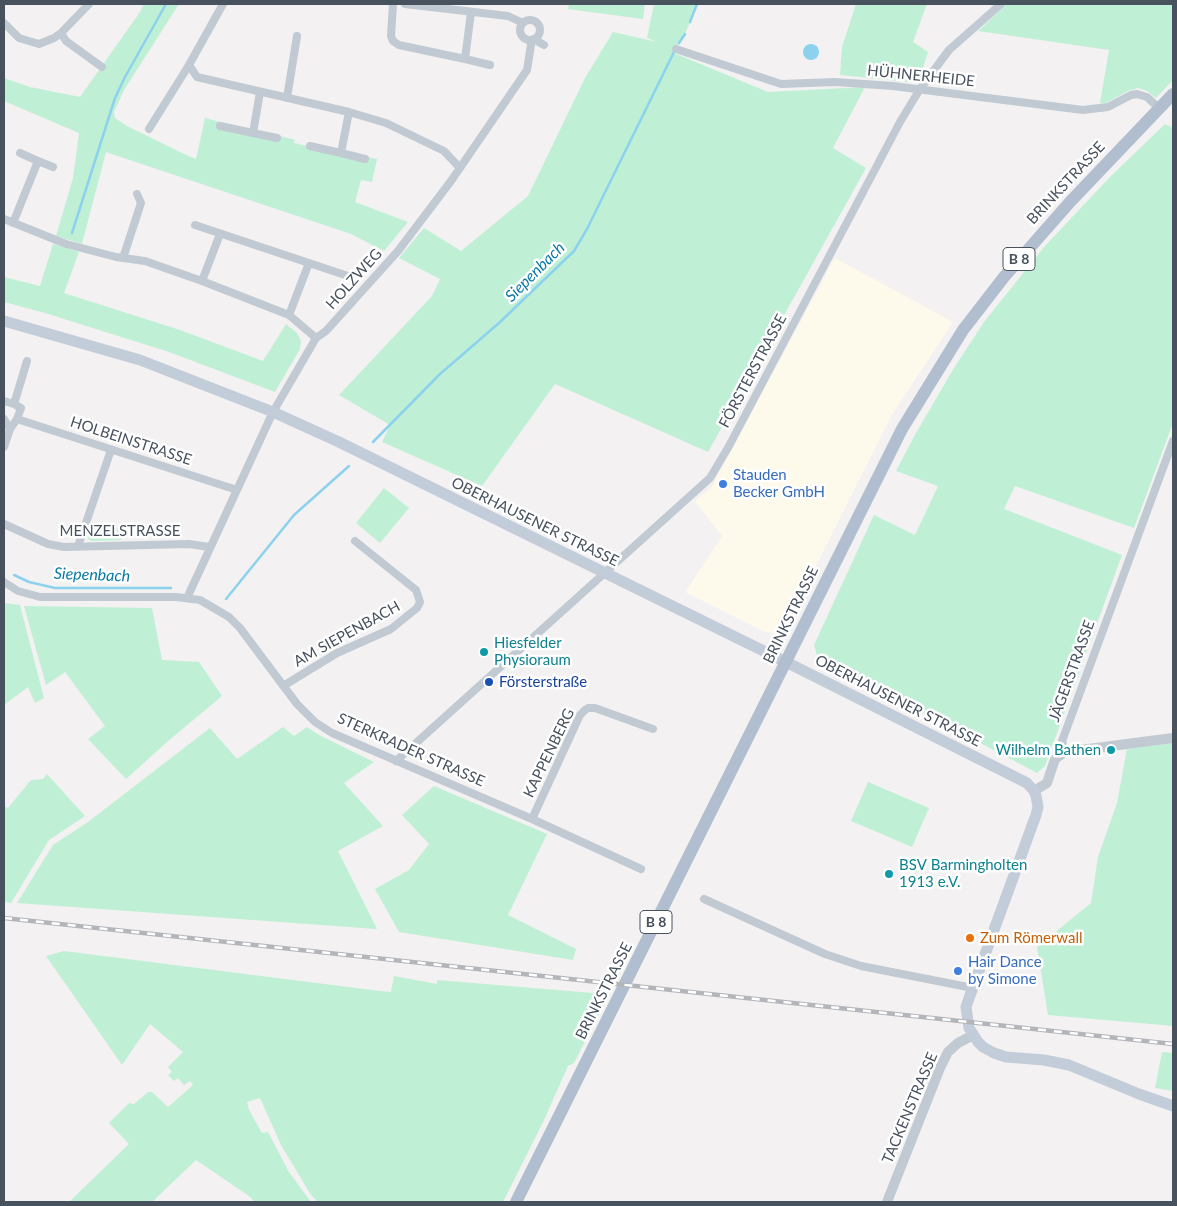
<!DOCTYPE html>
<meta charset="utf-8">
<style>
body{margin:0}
#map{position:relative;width:1177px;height:1206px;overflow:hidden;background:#f3f1f1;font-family:Lato,sans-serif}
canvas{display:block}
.frame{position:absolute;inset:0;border:5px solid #48525f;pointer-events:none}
</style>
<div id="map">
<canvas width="1177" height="1206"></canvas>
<div class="frame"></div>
</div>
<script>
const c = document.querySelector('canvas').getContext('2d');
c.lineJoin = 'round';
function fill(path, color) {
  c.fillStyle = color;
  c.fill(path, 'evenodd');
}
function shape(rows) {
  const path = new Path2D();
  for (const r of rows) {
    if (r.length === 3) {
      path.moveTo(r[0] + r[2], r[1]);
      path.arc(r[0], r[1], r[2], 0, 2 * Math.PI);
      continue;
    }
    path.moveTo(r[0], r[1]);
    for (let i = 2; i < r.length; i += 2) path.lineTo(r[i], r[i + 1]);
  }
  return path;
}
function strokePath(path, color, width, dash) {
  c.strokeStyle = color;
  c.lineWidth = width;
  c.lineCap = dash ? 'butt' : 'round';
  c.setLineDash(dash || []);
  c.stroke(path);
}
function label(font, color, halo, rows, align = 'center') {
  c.font = font + ' Lato,sans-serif';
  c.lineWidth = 5;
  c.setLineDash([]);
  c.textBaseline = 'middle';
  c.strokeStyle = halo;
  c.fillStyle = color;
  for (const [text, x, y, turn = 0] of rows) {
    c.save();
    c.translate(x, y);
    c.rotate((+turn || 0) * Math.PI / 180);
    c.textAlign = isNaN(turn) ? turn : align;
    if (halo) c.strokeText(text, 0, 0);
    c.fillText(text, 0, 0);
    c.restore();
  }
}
fill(shape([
 [835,258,953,322,892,415,790,617,783,627,776,633,765,632,685,592,722,536,695,501,711,488]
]), '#fdf9eb');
fill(shape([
 [144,4,179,4,124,90,114,112,115,118,127,126,182,153,196,159,205,118,220,122,219,129,280,136,295,140,294,143,308,146,377,159,372,182,361,180,355,202,408,222,384,251,351,234,106,152,82,244,56,236,73,178,79,133,4,101,4,78,30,87,80,97,140,12],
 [569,4,645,4,643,19,568,9],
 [654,4,697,4,685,34,674,53,768,92,865,87,833,148,866,168,708,452,555,384,482,486,382,442,390,425,339,395,432,296,440,279,399,258,424,228,461,251,528,196,585,78,613,32,657,42,647,38],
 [856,4,927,4,913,42,928,52,918,83,840,75,842,47],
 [1007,4,1173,4,1173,80,1156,98,1147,91,1138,88,1128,91,1106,103,1100,103,1109,50,978,31],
 [1165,124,1173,128,1173,423,1134,528,1015,486,1004,509,1122,555,1045,766,1037,773,822,659,817,655,814,645,874,515,915,535,938,486,896,471,916,433,954,368,984,322,1044,247,1111,176],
 [53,244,79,252,64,293,180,330,263,361,286,324,297,333,301,341,300,349,275,392,169,352,45,313,4,302,4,277,40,286],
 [384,488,409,508,380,543,356,523],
 [91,522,126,527,121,540,92,541,88,539,87,535],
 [4,603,20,605,44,698,35,703,28,687,4,705],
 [24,606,152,608,162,660,199,662,222,696,167,742,126,779,88,739,105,726,65,672,46,685],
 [283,727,294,736,307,727,319,735,374,762,344,783,383,826,338,851,377,929,17,903,53,845,88,822,210,728,237,759],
 [1173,743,1173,1026,1048,1015,1037,947,1091,903,1098,857,1117,803,1127,749],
 [47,774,85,816,49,840,11,903,4,902,4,806,8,808,31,780,43,779],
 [868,782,929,808,912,847,851,821],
 [434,786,547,834,508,915,576,949,573,960,399,932,375,889,409,870,429,844,402,815],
 [64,951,380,991,391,992,394,976,437,984,437,980,605,994,608,997,574,1063,568,1066,545,1118,503,1202,318,1202,311,1195,282,1147,260,1098,247,1102,249,1110,262,1133,268,1132,289,1172,311,1202,255,1202,249,1196,196,1160,152,1202,69,1202,129,1144,109,1123,129,1103,134,1104,148,1092,152,1092,168,1107,193,1085,190,1081,184,1085,178,1078,174,1081,168,1075,172,1072,168,1067,183,1052,150,1024,122,1065,46,956],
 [1162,1052,1173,1053,1173,1091,1155,1088]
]), '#bff0d6');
fill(shape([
 [811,52,8]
]), '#8cd2ee');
strokePath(shape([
 [690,22,697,4],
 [679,43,685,34],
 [72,233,115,98,125,77,166,4],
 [373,442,440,374,499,323,574,251,587,229,674,52],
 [14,575,29,582,55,588,171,588],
 [226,599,294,515,349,466]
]), '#8cd2ee', 2.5);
strokePath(shape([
 [223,4,189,65,197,77,349,112,386,123,444,151,460,168],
 [393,4,391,36,393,41,399,45,465,59,471,12],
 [405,4,508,16,523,23],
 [530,30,10],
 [4,23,19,38,39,44,54,38,61,33,89,4],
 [61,33,66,41,102,67],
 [534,39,544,45],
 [676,49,781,84,835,82,893,86,1083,110,1108,107,1131,95,1137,94,1147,97,1160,109],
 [465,59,490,65],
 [287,98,297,36],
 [220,126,253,133,260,92],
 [149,129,189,65],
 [253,133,277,138],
 [310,146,341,153,349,112],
 [341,153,365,159],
 [38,161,53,167],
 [4,219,66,244,116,257,145,261,202,281,289,315,316,338],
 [13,223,38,161,20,153],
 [195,225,348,276],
 [123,258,141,203,137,194],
 [202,281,220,234],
 [289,315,309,263],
 [4,401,14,404],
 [4,419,10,429],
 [17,419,237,490],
 [4,447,10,429,17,419,21,408,14,404,27,361],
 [4,524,48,544,64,547,189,544,210,547],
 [78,546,111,450],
 [4,582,18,591,40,597,176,597,200,600,229,617,240,628,297,704,315,722,332,733,532,819,641,869],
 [187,598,273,412,316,338,326,331,398,251,451,181,527,70,531,45,530,40],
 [283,686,337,653,391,629,417,608,420,602,416,590,355,541],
 [1065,752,1062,741,1173,441],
 [396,761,710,478,729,446,900,122,920,89,949,50,1001,4],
 [532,819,580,715,585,710,588,708,595,708,653,729],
 [704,899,825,954,861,966,973,988]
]), '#c1cad2', 8);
strokePath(shape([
 [1034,791,1047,783,1055,759,1065,752,1173,738],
 [887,1202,940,1068,948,1052,958,1043,973,1035]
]), '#c1cad2', 10);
strokePath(shape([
 [4,321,140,360,273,412,339,442,786,662,1027,783,1034,791,1036,796,1038,807,1036,815,968,1001,966,1007,969,1028,978,1042,983,1047,994,1053,1006,1057,1044,1060,1069,1065,1139,1094,1173,1106]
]), '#c3ccd9', 11);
strokePath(shape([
 [516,1202,902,429,963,330,1004,277,1070,202,1173,94]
]), '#b0becf', 12);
const rail = shape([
 [4,918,1173,1044]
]);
strokePath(rail, '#b3b5bb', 4.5);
strokePath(rail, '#fff', 2.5, [8]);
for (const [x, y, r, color] of [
 [723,484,5,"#3f7fe0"],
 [484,652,5,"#0f9aa8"],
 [489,682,5,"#1a4fb4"],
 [1111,750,5,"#0f9aa8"],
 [889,874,5,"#0f9aa8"],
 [970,938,5,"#e8710a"],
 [958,971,5,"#3f7fe0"]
]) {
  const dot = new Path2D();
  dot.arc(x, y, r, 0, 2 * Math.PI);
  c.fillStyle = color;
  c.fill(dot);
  strokePath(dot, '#fff', 2);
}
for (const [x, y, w] of [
 [1019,259,32],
 [656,922,32]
]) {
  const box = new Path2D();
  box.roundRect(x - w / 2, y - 11.5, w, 23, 4);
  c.fillStyle = '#fff';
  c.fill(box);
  strokePath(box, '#48525f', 1);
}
label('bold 14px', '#48525f', null, [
 ["B 8",1019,259],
 ["B 8",656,922]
]);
label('15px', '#48525f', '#fff', [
 ["HÜHNERHEIDE",921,76,6],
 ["BRINKSTRASSE",1066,183,-47],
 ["HOLZWEG",354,279,-48],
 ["FÖRSTERSTRASSE",753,371,-62],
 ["HOLBEINSTRASSE",131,441,18],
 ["OBERHAUSENER STRASSE",535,522,26],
 ["MENZELSTRASSE",120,531],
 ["BRINKSTRASSE",791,615,-64],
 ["AM SIEPENBACH",347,634,-29],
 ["JÄGERSTRASSE",1072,671,-70],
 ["OBERHAUSENER STRASSE",898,701,27],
 ["STERKRADER STRASSE",411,750,24],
 ["KAPPENBERG",549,753,-64],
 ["BRINKSTRASSE",604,991,-63],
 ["TACKENSTRASSE",910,1108,-67]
]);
label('15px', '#366cbe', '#fff', [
 ["Stauden",733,475],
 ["Becker GmbH",733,492],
 ["Hair Dance",968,962],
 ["by Simone",968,979]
], 'left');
label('15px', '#0d838f', '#fff', [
 ["Hiesfelder",494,643],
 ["Physioraum",494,660],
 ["Wilhelm Bathen",1101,750,"right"],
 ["BSV Barmingholten",899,865],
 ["1913 e.V.",899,882]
], 'left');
label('15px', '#164399', '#fff', [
 ["Försterstraße",499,682]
], 'left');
label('15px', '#c56008', '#fff', [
 ["Zum Römerwall",980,938]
], 'left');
label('italic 16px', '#0a7aa7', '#fff', [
 ["Siepenbach",535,272,-45],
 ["Siepenbach",92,575,2]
]);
</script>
